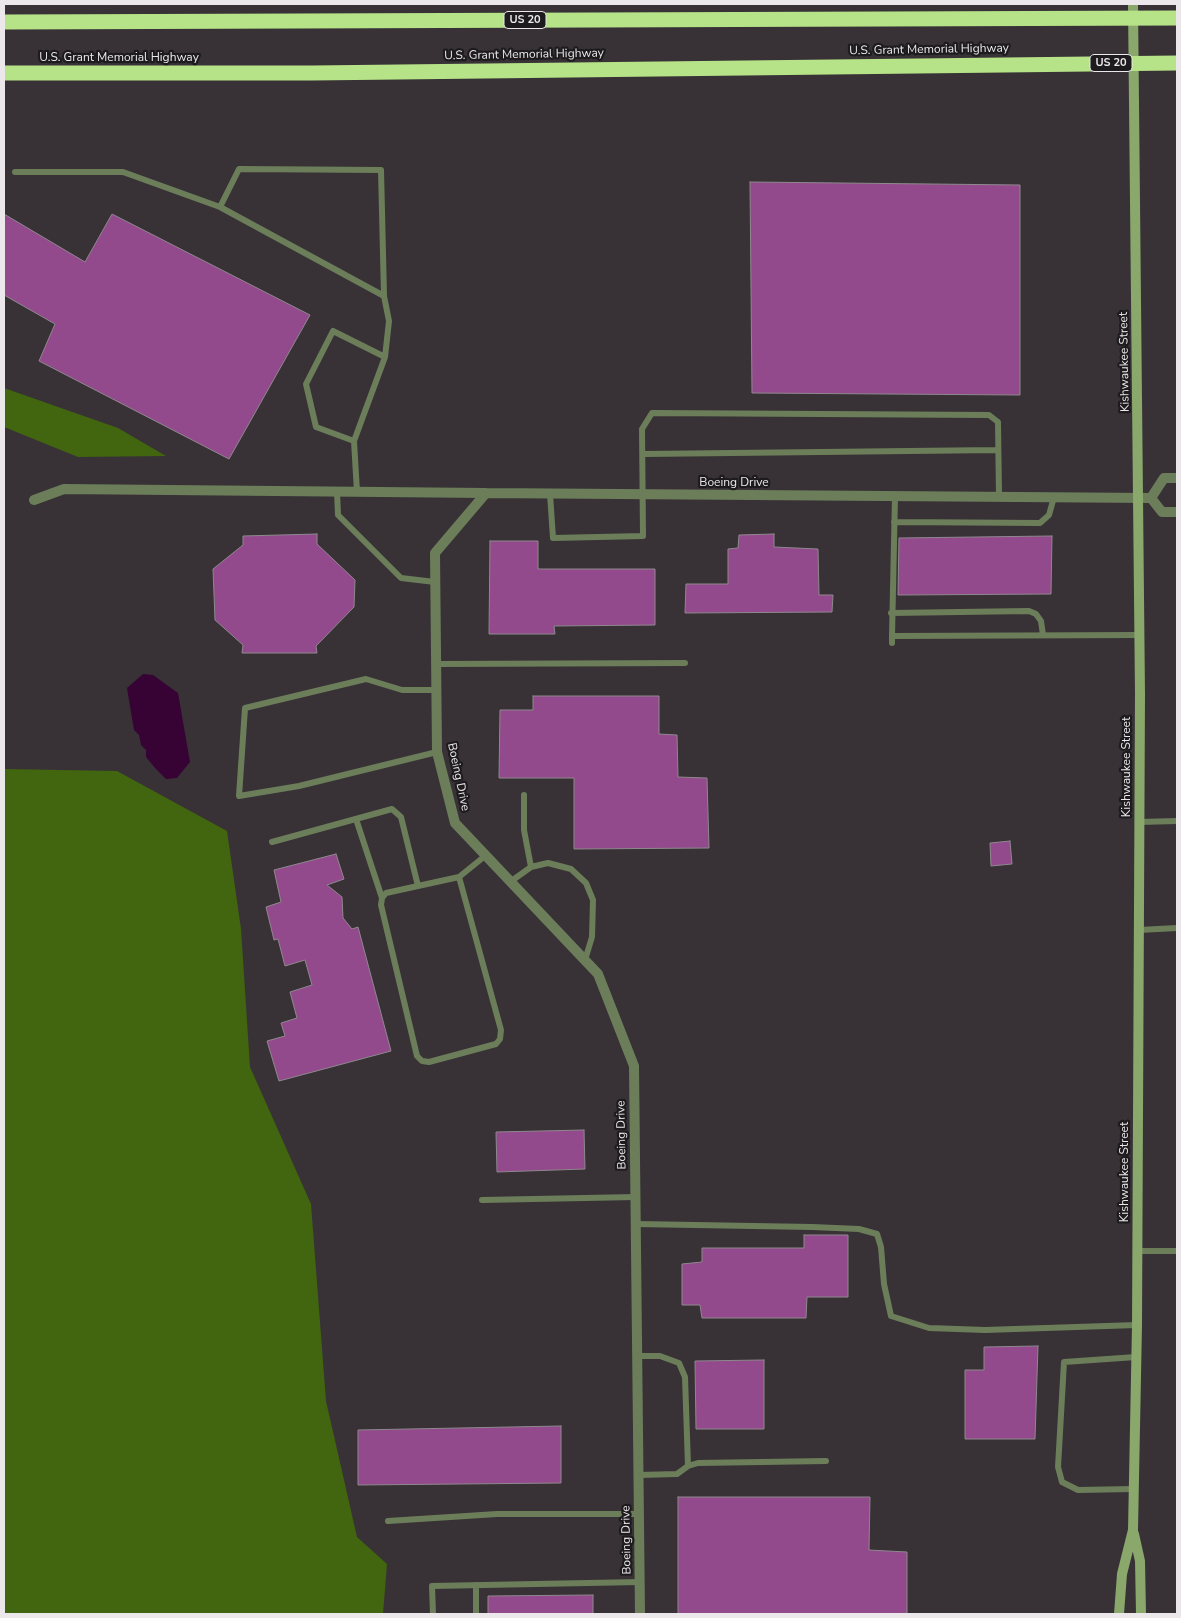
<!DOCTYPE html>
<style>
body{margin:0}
#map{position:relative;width:1181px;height:1618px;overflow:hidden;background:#383237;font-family:"Nunito Sans",sans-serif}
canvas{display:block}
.frame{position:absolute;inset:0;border:5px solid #ebe7ea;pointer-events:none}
</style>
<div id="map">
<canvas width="1181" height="1618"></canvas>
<div class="frame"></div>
</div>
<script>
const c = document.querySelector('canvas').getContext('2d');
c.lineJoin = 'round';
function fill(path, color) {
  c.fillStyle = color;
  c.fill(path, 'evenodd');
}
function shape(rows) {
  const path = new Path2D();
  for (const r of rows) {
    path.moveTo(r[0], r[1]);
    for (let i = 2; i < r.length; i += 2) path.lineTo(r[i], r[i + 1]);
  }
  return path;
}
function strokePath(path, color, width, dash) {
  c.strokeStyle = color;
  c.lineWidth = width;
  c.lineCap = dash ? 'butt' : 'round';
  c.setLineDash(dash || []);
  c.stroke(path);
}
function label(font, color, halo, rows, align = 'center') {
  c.font = font + ' "Nunito Sans",sans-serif';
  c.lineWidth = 4.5;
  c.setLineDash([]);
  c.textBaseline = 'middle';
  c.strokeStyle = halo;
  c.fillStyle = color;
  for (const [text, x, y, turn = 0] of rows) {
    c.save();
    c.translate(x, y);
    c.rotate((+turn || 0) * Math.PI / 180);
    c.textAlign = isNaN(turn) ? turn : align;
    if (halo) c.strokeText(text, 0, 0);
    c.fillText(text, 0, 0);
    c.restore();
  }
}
fill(shape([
 [4,388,118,428,166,456,78,457,4,427],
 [4,769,117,771,227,831,241,929,250,1067,311,1204,326,1401,357,1537,387,1564,383,1614,4,1614]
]), '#42650f');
fill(shape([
 [143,674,153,675,178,693,190,762,177,778,166,779,156,769,146,757,146,750,141,745,139,735,134,730,127,688]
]), '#370234');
const building = shape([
 [750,182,1020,185,1020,395,752,393,750,182],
 [4,214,85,262,112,214,310,315,229,459,39,361,55,324,4,295,4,214],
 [317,534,317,544,355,580,354,607,316,646,317,653,242,653,243,645,215,620,213,569,243,545,243,536,317,534],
 [774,534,774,547,818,549,819,595,833,595,832,612,685,613,686,584,728,584,728,549,738,548,739,535,774,534],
 [1052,536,1051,594,898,595,899,538,1052,536],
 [490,541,538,541,538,569,655,569,655,625,554,626,555,634,489,634,490,541],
 [533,696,659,696,659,734,677,735,678,777,707,778,709,848,574,849,574,778,499,778,500,710,533,710,533,696],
 [1010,841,1012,864,991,866,990,843,1010,841],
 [336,854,344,879,327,885,342,897,343,918,352,929,358,927,391,1051,279,1081,267,1041,285,1036,281,1023,297,1018,290,992,312,985,305,960,285,966,278,939,274,940,266,907,281,902,274,870,336,854],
 [584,1130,585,1169,497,1172,496,1132,584,1130],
 [804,1235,848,1235,848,1297,807,1297,806,1318,702,1318,700,1305,682,1305,682,1264,702,1262,702,1248,804,1248,804,1235],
 [1038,1346,1035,1439,965,1439,965,1370,984,1370,984,1347,1038,1346],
 [764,1360,764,1429,696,1429,695,1361,764,1360],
 [561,1426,561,1483,358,1485,358,1430,561,1426],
 [678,1497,870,1497,869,1550,907,1552,907,1614,678,1614,678,1497],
 [593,1595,593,1614,488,1614,488,1596,593,1595]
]);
fill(building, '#934a8c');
strokePath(building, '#8f888e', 1);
strokePath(shape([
 [15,172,123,172,220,207],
 [354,441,316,427,306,384,333,331,385,357],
 [643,454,998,450],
 [337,492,338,515,401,578,435,582],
 [357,492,354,441,385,357,389,321,384,296,381,170,239,169,220,207,384,296],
 [550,494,553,538,643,536,642,429,652,413,989,415,998,422,999,497],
 [895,496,892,636,1139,635],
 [894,522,1040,523,1049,515,1054,497],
 [891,613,1029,611,1036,614,1041,621,1043,635],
 [892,636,892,643],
 [437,664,685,663],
 [437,752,299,786,239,796,245,708,366,679,402,690,438,690],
 [524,795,524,830,531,867],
 [356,819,382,898],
 [1139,822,1177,821],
 [272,842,392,809,401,817,418,886],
 [459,877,501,1030,500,1039,496,1044,429,1062,422,1061,417,1056,381,905,382,898,386,893,459,877,485,856],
 [510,882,531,867,548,863,571,869,586,883,593,900,592,937,585,960],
 [1139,930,1177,928],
 [482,1200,636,1197],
 [636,1224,812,1227,859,1229,877,1234,881,1247,884,1284,891,1316,929,1328,985,1330,1137,1325],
 [1137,1251,1177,1251],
 [637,1356,660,1356,679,1363,685,1377,688,1466],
 [639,1475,677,1474,688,1466,698,1463,826,1461],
 [1133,1489,1078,1490,1062,1482,1058,1467,1064,1362,1136,1357],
 [388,1521,497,1514,639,1514],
 [476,1585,476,1614],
 [433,1614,432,1586,640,1582]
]), '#6b7e59', 6);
strokePath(shape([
 [1151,498,1164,478,1177,478],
 [1151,498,1162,512,1177,512],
 [34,500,64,489,486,493],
 [640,1614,634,1066,598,974,455,823,437,752,435,553,486,493,1151,498]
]), '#6b7e59', 10);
strokePath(shape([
 [1134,1534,1140,1561,1141,1614],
 [1119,1614,1122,1574,1133,1530,1137,1325,1140,694,1133,4]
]), '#8aa76c', 10);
strokePath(shape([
 [4,22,1177,18],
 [4,73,312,73,1177,63]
]), '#b6e387', 15);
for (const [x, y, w] of [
 [525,20,42],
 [1111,63,42]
]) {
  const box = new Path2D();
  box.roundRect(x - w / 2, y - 8.5, w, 17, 4);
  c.fillStyle = '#1d1b1d';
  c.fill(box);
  strokePath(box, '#ebe7ea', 1);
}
label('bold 11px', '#ebe7ea', null, [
 ["US 20",525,20],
 ["US 20",1111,63]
]);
label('12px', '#ebe7ea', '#1d1b1d', [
 ["U.S. Grant Memorial Highway",929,50,-1],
 ["U.S. Grant Memorial Highway",524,55,-1],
 ["U.S. Grant Memorial Highway",119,58],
 ["Kishwaukee Street",1125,362,-91],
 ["Boeing Drive",734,483],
 ["Kishwaukee Street",1127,767,-90],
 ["Boeing Drive",458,777,78],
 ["Boeing Drive",622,1135,-91],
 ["Kishwaukee Street",1125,1172,-90],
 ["Boeing Drive",627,1540,-91]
]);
</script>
